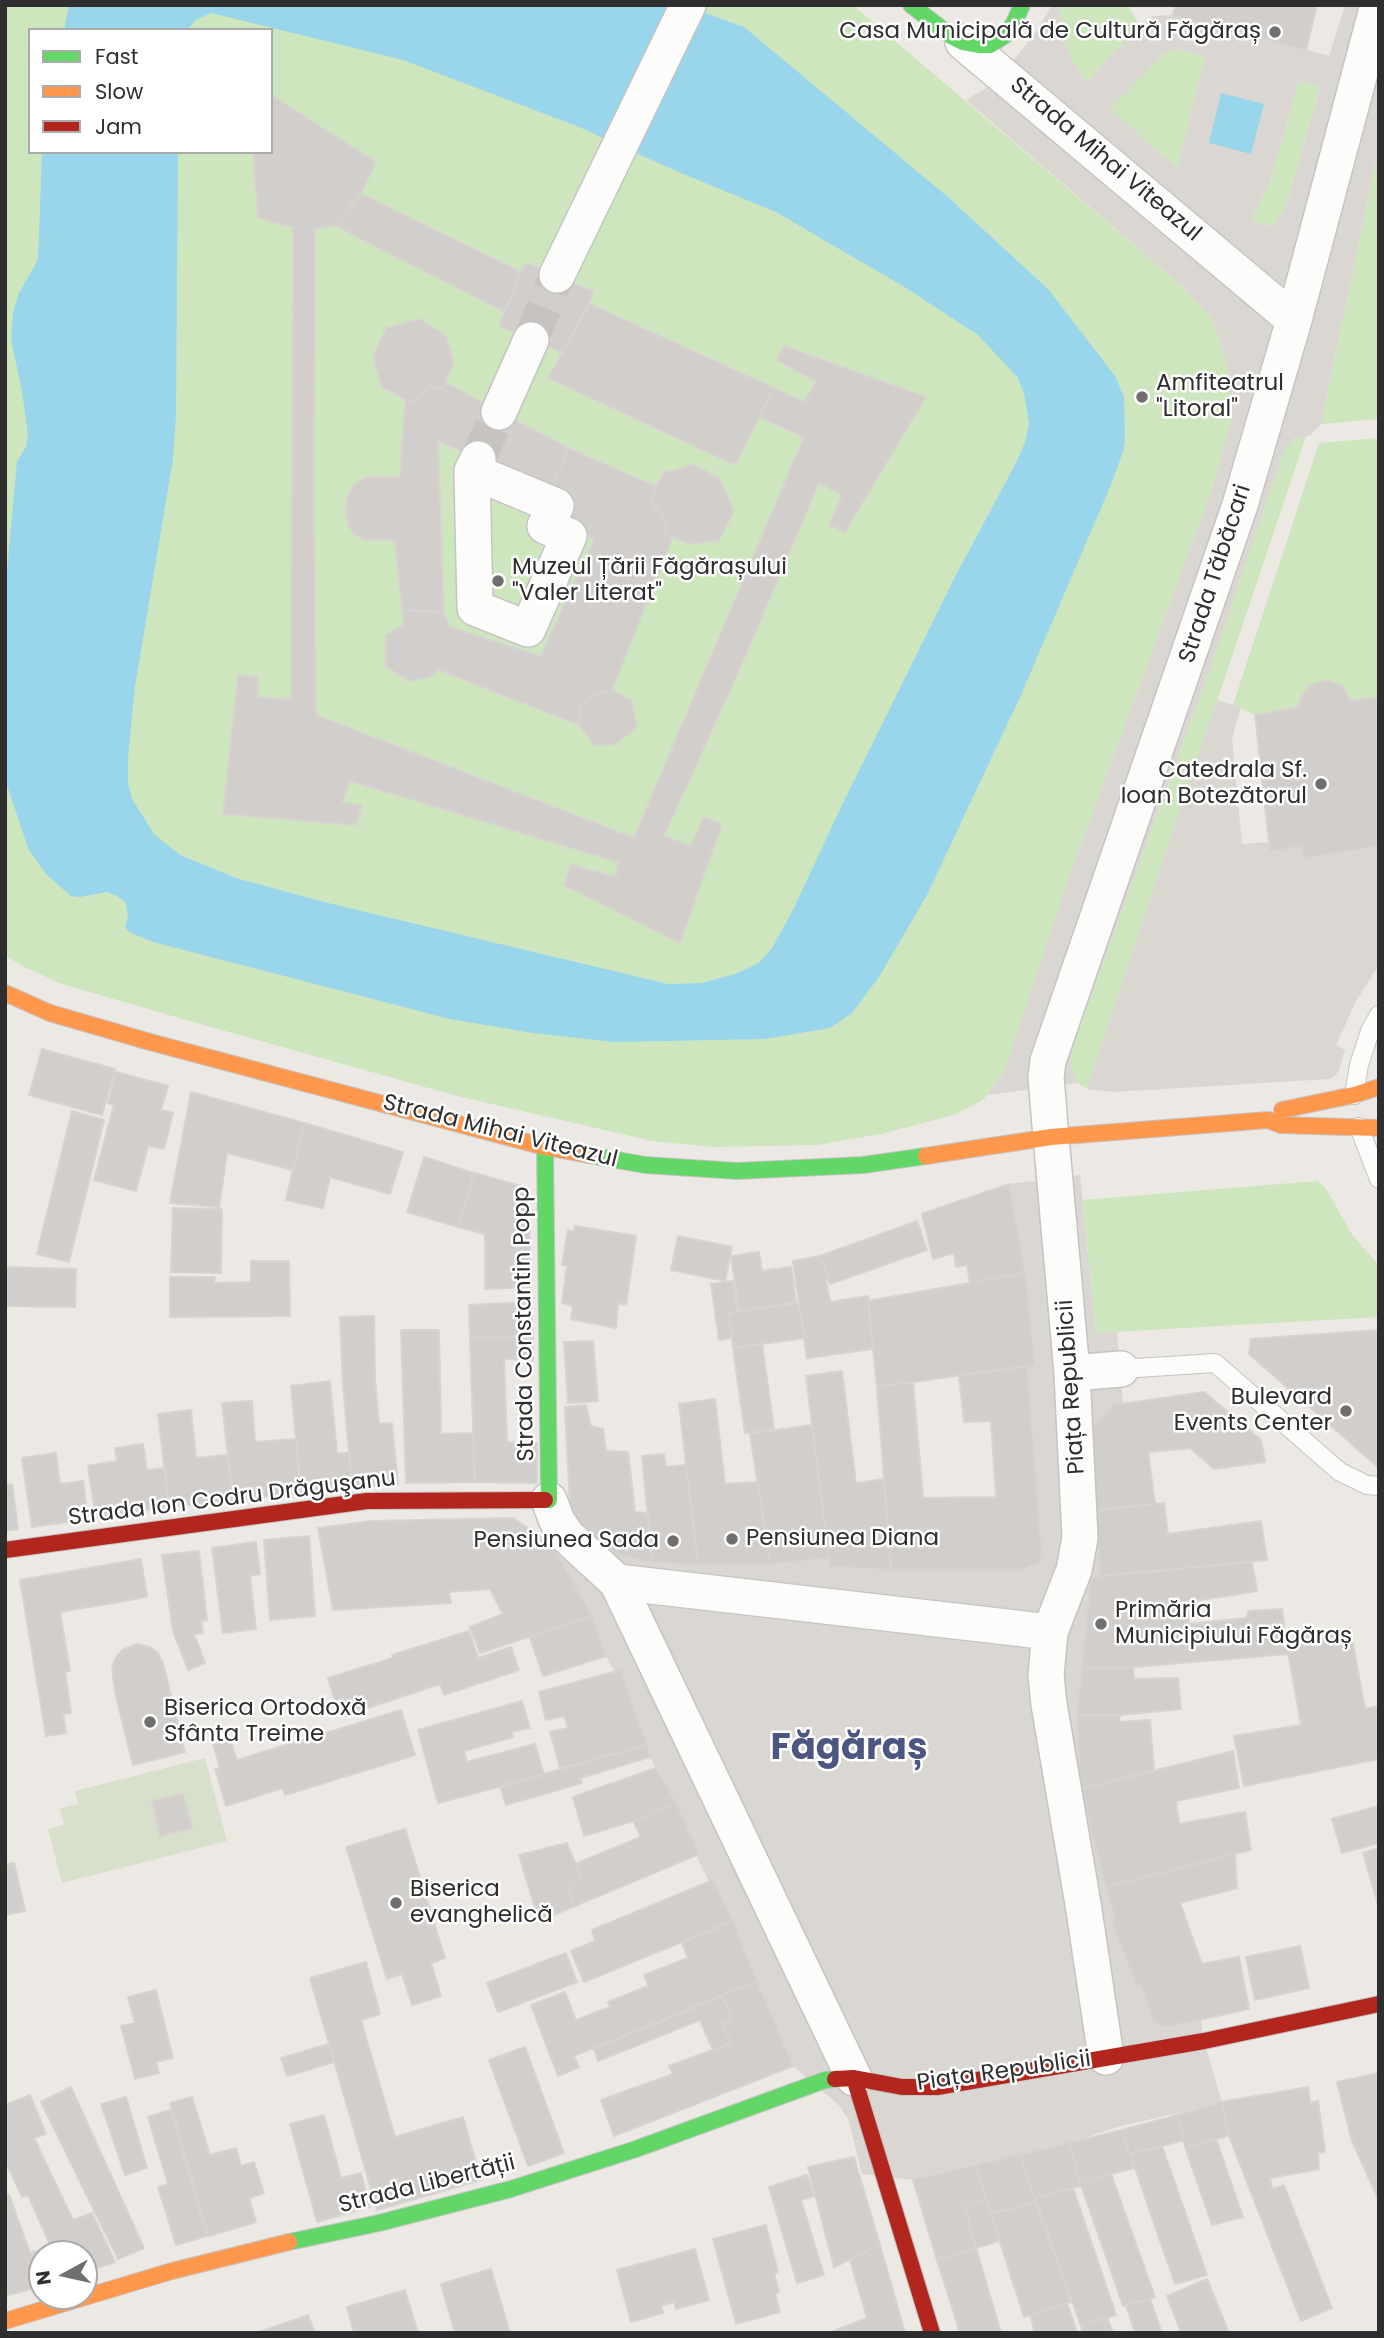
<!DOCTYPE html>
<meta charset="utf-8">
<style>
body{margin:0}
#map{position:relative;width:1384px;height:2338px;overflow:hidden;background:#ece8e4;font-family:Poppins,sans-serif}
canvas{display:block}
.frame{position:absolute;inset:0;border:7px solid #2e2e2e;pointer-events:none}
.legend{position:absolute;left:28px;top:28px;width:245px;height:126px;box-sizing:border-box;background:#fff;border:2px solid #ababab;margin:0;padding:9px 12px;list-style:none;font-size:21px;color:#2e2e2e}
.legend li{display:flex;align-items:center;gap:14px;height:35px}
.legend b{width:35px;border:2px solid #ababab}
.north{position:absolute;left:28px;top:2240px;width:70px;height:70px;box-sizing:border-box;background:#fff;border:2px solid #ababab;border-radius:50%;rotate:262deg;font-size:19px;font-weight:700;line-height:28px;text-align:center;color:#2e2e2e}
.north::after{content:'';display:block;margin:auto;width:24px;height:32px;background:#706f6e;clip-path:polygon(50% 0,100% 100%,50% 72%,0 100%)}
</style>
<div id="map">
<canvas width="1384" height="2338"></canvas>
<div class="frame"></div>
<ul class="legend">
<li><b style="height:9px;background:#63d668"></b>Fast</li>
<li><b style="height:9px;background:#ff974d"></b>Slow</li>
<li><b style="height:9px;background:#b3261e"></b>Jam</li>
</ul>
<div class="north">N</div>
</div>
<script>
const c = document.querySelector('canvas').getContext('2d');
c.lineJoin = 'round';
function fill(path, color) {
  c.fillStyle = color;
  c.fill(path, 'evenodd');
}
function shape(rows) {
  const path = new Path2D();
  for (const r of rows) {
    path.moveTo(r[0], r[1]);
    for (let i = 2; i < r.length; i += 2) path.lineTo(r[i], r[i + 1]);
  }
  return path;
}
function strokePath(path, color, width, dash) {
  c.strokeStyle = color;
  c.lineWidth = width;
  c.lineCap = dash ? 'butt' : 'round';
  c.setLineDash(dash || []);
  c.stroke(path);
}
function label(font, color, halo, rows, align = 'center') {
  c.font = font + ' Poppins,sans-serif';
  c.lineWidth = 5;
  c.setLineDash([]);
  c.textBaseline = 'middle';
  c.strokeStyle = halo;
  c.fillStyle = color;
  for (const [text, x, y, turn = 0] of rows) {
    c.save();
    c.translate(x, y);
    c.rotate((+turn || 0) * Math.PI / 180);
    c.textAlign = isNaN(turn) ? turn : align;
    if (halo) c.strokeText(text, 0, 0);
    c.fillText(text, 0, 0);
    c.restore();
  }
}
fill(shape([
 [5,5,853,5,1183,287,1211,317,1222,346,1230,378,1232,417,1212,489,1070,874,1004,1072,983,1100,954,1115,881,1134,817,1145,713,1147,652,1141,457,1096,186,1020,62,984,22,966,5,955],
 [30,30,271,30,271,152,30,152],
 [1059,5,1127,5,1138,22,1137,27,1087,82,1073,63,1065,44],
 [1176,49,1205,57,1177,168,1109,109,1163,55],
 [1299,81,1320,86,1285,209,1274,224,1263,226,1251,220,1270,182],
 [1379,146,1379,419,1321,424],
 [1301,436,1306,436,1087,1089,1078,1083,1070,1063,1075,1040,1211,667,1284,450,1288,444],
 [1379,438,1379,697,1350,701,1343,687,1328,680,1312,684,1301,697,1298,707,1255,715,1233,705,1319,443],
 [1317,1181,1324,1186,1353,1236,1379,1265,1379,1317,1096,1333,1083,1200]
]), '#cee6be');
fill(shape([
 [205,1758,227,1841,62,1883,48,1829,64,1824,60,1808,78,1804,75,1791]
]), '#d8e0cc');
fill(shape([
 [1052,5,1059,5,1065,44,1073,63,1087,82,1137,27,1153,16,1173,15,1329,56,1345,5,1379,5,1379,146,1321,424,1311,435,1294,439,1284,451,1211,667,1075,1040,1070,1063,1078,1083,987,1095,1004,1072,1070,874,1212,489,1232,417,1229,378,1222,346,1211,317,1183,287,966,100,986,88,1002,74,1036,32],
 [1176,49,1205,57,1177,168,1110,109,1163,55],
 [1299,81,1320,87,1285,209,1274,224,1263,226,1251,220,1270,182],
 [1217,700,1241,707,1232,739,1242,844,1269,842,1302,846,1379,846,1379,965,1356,1001,1336,1045,1345,1050,1339,1070,1335,1076,1329,1079,1114,1092,1087,1089],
 [1080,1175,1096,1333,1117,1332,1123,1404,1114,1406,1091,1429,1100,1576,1081,1789,1115,1919,1112,1920,1136,1986,1141,1985,1153,2020,1201,2019,1204,2041,1222,2103,1121,2126,1069,2143,913,2180,862,2174,849,2121,840,2106,793,2066,733,1921,713,1880,709,1882,696,1855,676,1803,650,1757,622,1671,615,1672,606,1656,592,1616,551,1544,571,1528,652,1562,698,1564,770,1564,829,1558,831,1567,891,1569,1024,1569,1032,1567,1041,1556,1027,1366,1035,1365,1025,1273,1009,1184]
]), '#dad6d2');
fill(shape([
 [69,5,683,5,744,27,949,198,1048,289,1115,376,1124,397,1125,439,1123,452,1110,487,1021,695,927,895,879,977,852,1013,830,1028,765,1039,615,1042,532,1033,450,1019,153,942,129,932,125,927,128,916,126,903,117,896,107,892,80,897,71,896,47,875,29,850,5,780,5,592,17,461,26,447,28,435,22,392,11,339,13,313,19,293,38,260,42,152,178,152,176,415,173,459,135,686,128,758,128,783,132,799,154,834,180,855,236,878,328,903,668,984,701,983,735,974,759,963,772,948,793,910,841,807,956,575,1017,461,1025,442,1029,423,1024,394,1018,378,978,335,906,288,776,212,676,171,579,127,403,60,211,13,196,20,187,30,64,30],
 [1221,93,1264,104,1251,154,1209,143]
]), '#99d6ec');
const building = shape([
 [1176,5,1317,5,1306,50,1173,15,1176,5],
 [271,95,376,162,361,194,334,225,315,229,314,504,316,715,634,838,804,437,759,417,774,388,804,402,816,382,777,360,784,346,926,397,845,532,829,525,842,495,819,483,741,666,664,836,691,846,704,817,722,824,680,943,564,885,571,865,616,877,618,862,350,781,342,802,362,805,356,825,223,814,238,675,258,677,257,697,291,700,293,227,258,218,253,152,271,152,271,95],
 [361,194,521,272,505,312,334,225,361,194],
 [527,263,594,292,563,353,499,326,521,272,527,263],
 [590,304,774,388,735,465,548,378,590,304],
 [420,319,446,336,454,363,442,389,429,385,417,401,405,399,382,387,373,357,386,328,420,319],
 [446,383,568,448,551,491,438,441,444,612,402,610,395,540,367,540,357,536,349,527,346,514,347,496,355,484,368,477,400,477,405,399,417,401,429,385,442,389,446,383],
 [568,448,657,487,650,501,666,520,666,534,673,537,612,690,596,694,580,705,579,725,439,670,428,678,409,681,386,666,386,635,404,624,402,610,444,612,449,627,541,656,594,540,559,522,551,491,568,448],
 [694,465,719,478,734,511,719,540,690,544,666,534,666,520,650,501,663,473,694,465],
 [1328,680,1344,687,1350,701,1379,697,1379,846,1304,858,1302,846,1270,851,1255,715,1298,707,1301,697,1312,684,1328,680],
 [612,690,631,700,637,727,616,744,595,746,579,725,580,705,596,694,612,690],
 [42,1049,115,1069,102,1115,29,1095,42,1049],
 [116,1072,168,1086,161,1110,173,1113,164,1149,148,1146,136,1191,94,1180,114,1105,108,1103,116,1072],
 [191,1092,304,1123,293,1170,227,1153,219,1207,170,1203,191,1092],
 [72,1111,104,1120,69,1262,37,1254,72,1111],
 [304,1123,403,1152,390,1194,330,1177,323,1208,286,1200,304,1123],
 [424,1157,474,1173,458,1227,407,1212,424,1157],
 [474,1173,528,1188,531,1287,485,1289,485,1234,458,1227,474,1173],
 [1009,1184,1025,1273,970,1283,967,1265,956,1267,954,1253,933,1259,922,1214,1009,1184],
 [173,1208,222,1209,221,1273,171,1272,173,1208],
 [917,1221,927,1250,830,1284,820,1256,917,1221],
 [575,1226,636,1236,626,1305,618,1303,616,1328,571,1319,573,1306,562,1303,567,1266,562,1265,568,1230,574,1232,575,1226],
 [678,1236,732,1247,725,1281,671,1270,678,1236],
 [759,1252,762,1271,791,1267,796,1302,739,1311,731,1256,759,1252],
 [820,1256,829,1280,826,1280,830,1302,868,1296,873,1349,807,1358,793,1261,820,1256],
 [251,1261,289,1261,290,1316,170,1317,170,1277,215,1277,214,1283,251,1282,251,1261],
 [5,1267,76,1269,75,1307,5,1306,5,1267],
 [1025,1273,1035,1365,877,1387,868,1301,1025,1273],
 [733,1281,737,1312,729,1313,732,1338,719,1340,711,1284,733,1281],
 [531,1302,533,1337,470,1338,469,1305,531,1302],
 [799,1303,805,1338,733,1348,729,1313,799,1303],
 [374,1316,375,1380,379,1424,392,1423,398,1484,352,1488,343,1385,340,1317,374,1316],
 [401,1330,439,1330,441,1434,473,1433,475,1482,406,1483,401,1330],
 [1379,1330,1379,1468,1249,1354,1251,1339,1379,1330],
 [533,1337,533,1360,504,1359,507,1442,537,1443,537,1483,475,1482,470,1338,533,1337],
 [593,1341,598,1401,568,1403,564,1342,593,1341],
 [762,1344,774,1429,745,1433,733,1348,762,1344],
 [1027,1366,1041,1545,1041,1557,1038,1563,1024,1569,891,1569,877,1387,913,1382,923,1498,996,1497,991,1421,964,1422,959,1375,1027,1366],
 [842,1371,856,1483,884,1479,891,1569,830,1567,806,1376,842,1371],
 [330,1381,337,1453,349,1453,352,1488,301,1493,291,1386,330,1381],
 [1204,1392,1261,1440,1265,1462,1214,1469,1190,1448,1148,1452,1155,1504,1096,1510,1091,1429,1114,1405,1204,1392],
 [715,1399,725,1484,758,1482,770,1564,698,1564,679,1404,715,1399],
 [252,1401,255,1442,296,1439,301,1493,233,1500,222,1403,252,1401],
 [586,1405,591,1426,603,1429,606,1451,628,1452,635,1512,648,1513,652,1562,609,1553,571,1528,565,1407,586,1405],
 [191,1410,196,1458,228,1455,233,1500,169,1507,158,1414,191,1410],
 [812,1425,829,1558,770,1564,750,1434,812,1425],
 [143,1444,147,1470,165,1468,169,1507,96,1518,88,1466,117,1461,115,1448,143,1444],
 [56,1453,60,1484,83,1481,88,1519,32,1527,22,1458,56,1453],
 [664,1454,666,1467,686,1465,698,1564,652,1562,642,1456,664,1454],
 [12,1484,18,1529,5,1531,5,1485,12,1484],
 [1164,1503,1168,1534,1261,1521,1267,1560,1100,1576,1096,1510,1164,1503],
 [513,1518,551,1544,592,1616,480,1653,470,1627,503,1614,490,1589,449,1592,451,1603,333,1610,318,1528,373,1521,513,1518],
 [309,1536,315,1616,270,1620,264,1540,309,1536],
 [256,1542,260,1574,250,1576,256,1629,223,1633,212,1548,256,1542],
 [199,1551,207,1620,201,1621,203,1633,194,1634,205,1663,188,1670,173,1631,162,1555,199,1551],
 [141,1559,147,1597,60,1612,70,1671,65,1671,71,1713,63,1714,66,1733,46,1736,20,1580,141,1559],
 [1252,1562,1257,1591,1189,1602,1189,1624,1246,1618,1249,1611,1282,1609,1288,1654,1133,1667,1082,1669,1091,1577,1252,1562],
 [592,1616,606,1656,543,1676,530,1638,592,1616],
 [1350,1628,1365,1709,1379,1706,1379,1759,1244,1786,1234,1736,1301,1725,1286,1640,1350,1628],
 [469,1631,478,1658,511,1647,519,1670,444,1695,440,1684,340,1717,328,1678,393,1658,392,1655,469,1631],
 [137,1644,150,1647,158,1653,163,1663,185,1752,133,1765,115,1692,112,1668,115,1659,122,1650,137,1644],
 [1133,1667,1134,1679,1178,1678,1181,1709,1120,1715,1077,1715,1082,1669,1133,1667],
 [621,1670,647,1745,560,1768,550,1732,568,1728,564,1716,546,1720,539,1692,621,1670],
 [522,1701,530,1728,511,1732,513,1737,464,1751,467,1762,535,1744,544,1775,438,1803,418,1730,522,1701],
 [401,1710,415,1755,285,1795,283,1788,226,1806,215,1769,220,1768,213,1744,230,1739,237,1760,401,1710],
 [1077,1715,1120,1715,1119,1722,1150,1720,1154,1770,1081,1789,1077,1715],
 [647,1745,650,1757,580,1778,582,1783,506,1805,500,1786,647,1745],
 [1233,1751,1239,1788,1176,1801,1179,1824,1245,1812,1251,1850,1106,1887,1081,1789,1233,1751],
 [656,1768,676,1803,633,1821,584,1836,573,1797,656,1768],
 [183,1794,192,1828,160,1836,152,1801,183,1794],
 [676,1803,699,1854,575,1906,567,1886,581,1878,575,1864,641,1837,633,1821,676,1803],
 [1379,1806,1379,1843,1342,1853,1332,1819,1379,1806],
 [405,1829,445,1958,431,1963,441,1996,412,2005,402,1974,387,1979,346,1847,405,1829],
 [567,1843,581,1878,567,1886,575,1906,539,1921,519,1855,567,1843],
 [1379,1848,1379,1908,1363,1853,1379,1848],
 [1235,1854,1237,1888,1180,1903,1202,1964,1239,1957,1249,2009,1166,2027,1160,2025,1153,2020,1141,1985,1136,1986,1112,1920,1115,1919,1106,1887,1235,1854],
 [14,1863,25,1911,5,1915,5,1865,14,1863],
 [713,1880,733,1921,584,1982,571,1951,595,1941,592,1930,713,1880],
 [733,1921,757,1981,574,2056,579,2067,558,2076,531,2005,565,1992,576,2020,610,2007,608,2002,648,1986,644,1975,688,1958,682,1943,733,1921],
 [1300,1946,1309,1988,1255,2000,1246,1957,1300,1946],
 [566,1953,577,1982,498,2012,487,1983,566,1953],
 [366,1962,380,2014,361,2020,395,2137,463,2117,481,2180,377,2210,310,1978,366,1962],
 [757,1981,793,2066,614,2136,601,2100,673,2074,669,2066,731,2043,722,2023,732,2019,722,1996,757,1981],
 [156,1990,173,2058,156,2062,159,2073,135,2079,121,2026,135,2023,128,1997,156,1990],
 [722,1996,732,2019,722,2023,731,2043,713,2050,700,2020,598,2061,594,2049,722,1996],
 [329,2044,334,2062,287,2076,281,2058,329,2044],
 [525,2047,564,2153,528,2166,489,2060,525,2047],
 [1379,2073,1379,2201,1352,2141,1337,2082,1379,2073],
 [71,2087,144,2248,118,2259,41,2102,71,2087],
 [1308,2087,1310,2103,1318,2101,1325,2152,1318,2153,1319,2169,1270,2178,1272,2189,1284,2185,1332,2308,1301,2321,1229,2136,1222,2102,1308,2087],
 [30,2095,46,2134,34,2138,73,2220,92,2213,115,2262,84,2272,84,2254,50,2254,49,2252,53,2251,28,2195,22,2197,5,2160,5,2105,30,2095],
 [126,2097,147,2168,125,2175,101,2104,126,2097],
 [192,2097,210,2155,236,2148,241,2166,254,2162,264,2193,249,2198,256,2222,209,2236,170,2103,192,2097],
 [1222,2102,1229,2136,1185,2147,1178,2115,1222,2102],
 [170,2110,207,2236,176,2245,158,2187,168,2184,148,2117,170,2110],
 [324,2115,341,2178,361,2173,370,2207,317,2222,290,2124,324,2115],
 [1178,2115,1184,2140,1130,2154,1122,2130,1178,2115],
 [1122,2130,1134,2168,1080,2182,1069,2143,1122,2130],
 [1216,2139,1243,2217,1212,2225,1185,2147,1216,2139],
 [1069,2143,1081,2186,1035,2198,1020,2155,1069,2143],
 [1162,2146,1207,2275,1175,2284,1130,2154,1162,2146],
 [1020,2155,1036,2202,991,2214,976,2165,1020,2155],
 [854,2157,880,2245,834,2267,808,2167,854,2157],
 [976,2165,986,2199,964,2205,976,2248,937,2260,913,2180,976,2165],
 [1111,2174,1155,2297,1123,2306,1080,2182,1111,2174],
 [807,2175,814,2196,801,2200,824,2275,797,2283,769,2187,807,2175],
 [1073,2188,1116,2315,1081,2326,1035,2198,1073,2188],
 [9,2194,30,2253,44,2249,46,2254,42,2254,42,2286,5,2296,5,2196,9,2194],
 [986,2199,999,2241,976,2248,964,2205,986,2199],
 [1036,2202,1071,2302,1024,2317,991,2214,1036,2202],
 [766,2225,778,2272,774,2273,779,2292,775,2294,780,2312,736,2324,713,2239,766,2225],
 [880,2245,905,2333,829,2333,867,2318,850,2260,880,2245],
 [976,2248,1001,2333,960,2333,937,2260,976,2248],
 [695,2249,709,2300,676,2309,674,2302,661,2306,663,2313,631,2322,617,2270,695,2249],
 [491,2269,510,2333,455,2333,441,2284,491,2269],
 [1207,2279,1229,2333,1181,2333,1167,2296,1207,2279],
 [405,2290,418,2333,354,2333,347,2307,405,2290],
 [1150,2299,1162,2333,1135,2333,1126,2305,1150,2299],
 [1067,2303,1077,2333,1035,2333,1030,2315,1067,2303],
 [308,2315,315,2333,260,2332,308,2315],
 [1107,2317,1113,2333,1083,2333,1081,2326,1107,2317]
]);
fill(building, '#d1cecb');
strokePath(building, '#d7d4d0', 2);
strokePath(shape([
 [531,340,557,275],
 [478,459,499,412]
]), '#c6c3c0', 35, [35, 18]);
const lane = shape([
 [1354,1095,1359,1065,1370,1031,1379,1015],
 [1359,1127,1379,1179],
 [1121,1369,1215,1363,1340,1472,1367,1485,1379,1486]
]);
const street = shape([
 [963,42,1294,320],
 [557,275,688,5],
 [499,412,531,340],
 [472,471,556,506,545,526,569,536,528,629,475,608,472,471,478,459],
 [1072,1373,1121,1369],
 [549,1500,557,1521,567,1536,617,1582,854,2078],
 [617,1582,1050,1632],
 [1106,2057,1084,1910,1049,1704,1046,1675,1050,1632,1074,1570,1080,1538,1072,1373,1051,1137,1046,1077,1048,1061,1240,505,1294,320,1378,5]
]);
const fast = shape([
 [911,5,951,36,963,42,980,45,990,45,1004,36,1014,23,1022,5],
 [589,1155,645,1165,737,1171,863,1165,926,1156],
 [545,1500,549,1500,545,1147],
 [289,2242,379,2223,511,2189,636,2149,825,2080,835,2079]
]);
const slow = shape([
 [5,993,50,1013,150,1042,545,1147,589,1155],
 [1282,1110,1354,1095,1379,1087],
 [926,1156,1051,1137,1268,1120,1281,1125,1379,1128],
 [5,2321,172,2271,289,2242]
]);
const jam = shape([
 [5,1550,367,1501,545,1500],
 [854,2078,932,2333],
 [835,2079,854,2078,902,2087,937,2087,1204,2041,1379,2004]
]);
strokePath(lane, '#c5c4c5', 20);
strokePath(street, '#c5c4c5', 38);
strokePath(fast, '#c5c4c5', 18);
strokePath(slow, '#c5c4c5', 18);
strokePath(jam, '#c5c4c5', 18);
strokePath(lane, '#fcfcfb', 18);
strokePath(street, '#fcfcfb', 35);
strokePath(fast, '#63d668', 16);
strokePath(slow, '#ff974d', 16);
strokePath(jam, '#b3261e', 16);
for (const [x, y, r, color] of [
 [1275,32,7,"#706f6e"],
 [1142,397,7,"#706f6e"],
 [498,581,7,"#706f6e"],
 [1321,784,7,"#706f6e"],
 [1346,1411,7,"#706f6e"],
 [732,1539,7,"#706f6e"],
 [673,1541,7,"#706f6e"],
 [1101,1624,7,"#706f6e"],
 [150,1722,7,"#706f6e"],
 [396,1903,7,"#706f6e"]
]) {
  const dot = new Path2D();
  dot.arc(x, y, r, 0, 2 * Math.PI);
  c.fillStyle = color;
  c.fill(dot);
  strokePath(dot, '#fff', 2.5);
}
label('23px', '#2e2e2e', '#fff', [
 ["Casa Municipală de Cultură Făgăraș",1261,32,"right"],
 ["Amfiteatrul",1156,384],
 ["\"Litoral\"",1156,410],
 ["Muzeul Țării Făgărașului",512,568],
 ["\"Valer Literat\"",512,594],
 ["Catedrala Sf.",1307,771,"right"],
 ["Ioan Botezătorul",1307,797,"right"],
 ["Bulevard",1332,1398,"right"],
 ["Events Center",1332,1424,"right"],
 ["Pensiunea Diana",746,1539],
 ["Pensiunea Sada",659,1541,"right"],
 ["Primăria",1115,1611],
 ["Municipiului Făgăraș",1115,1637],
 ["Biserica Ortodoxă",164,1709],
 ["Sfânta Treime",164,1735],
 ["Biserica",410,1890],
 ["evanghelică",410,1916]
], 'left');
label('23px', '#2e2e2e', '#fff', [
 ["Strada Mihai Viteazul",1105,160,40],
 ["Strada Tăbăcari",1216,574,-72],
 ["Strada Mihai Viteazul",500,1132,14],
 ["Strada Constantin Popp",525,1324,-91],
 ["Piața Republicii",1072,1387,-94],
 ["Strada Ion Codru Drăguşanu",232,1499,-7],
 ["Piața Republicii",1004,2072,-8],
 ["Strada Libertății",427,2185,-14]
]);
label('bold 37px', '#4d5680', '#fff', [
 ["Făgăraș",849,1750]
]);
</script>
